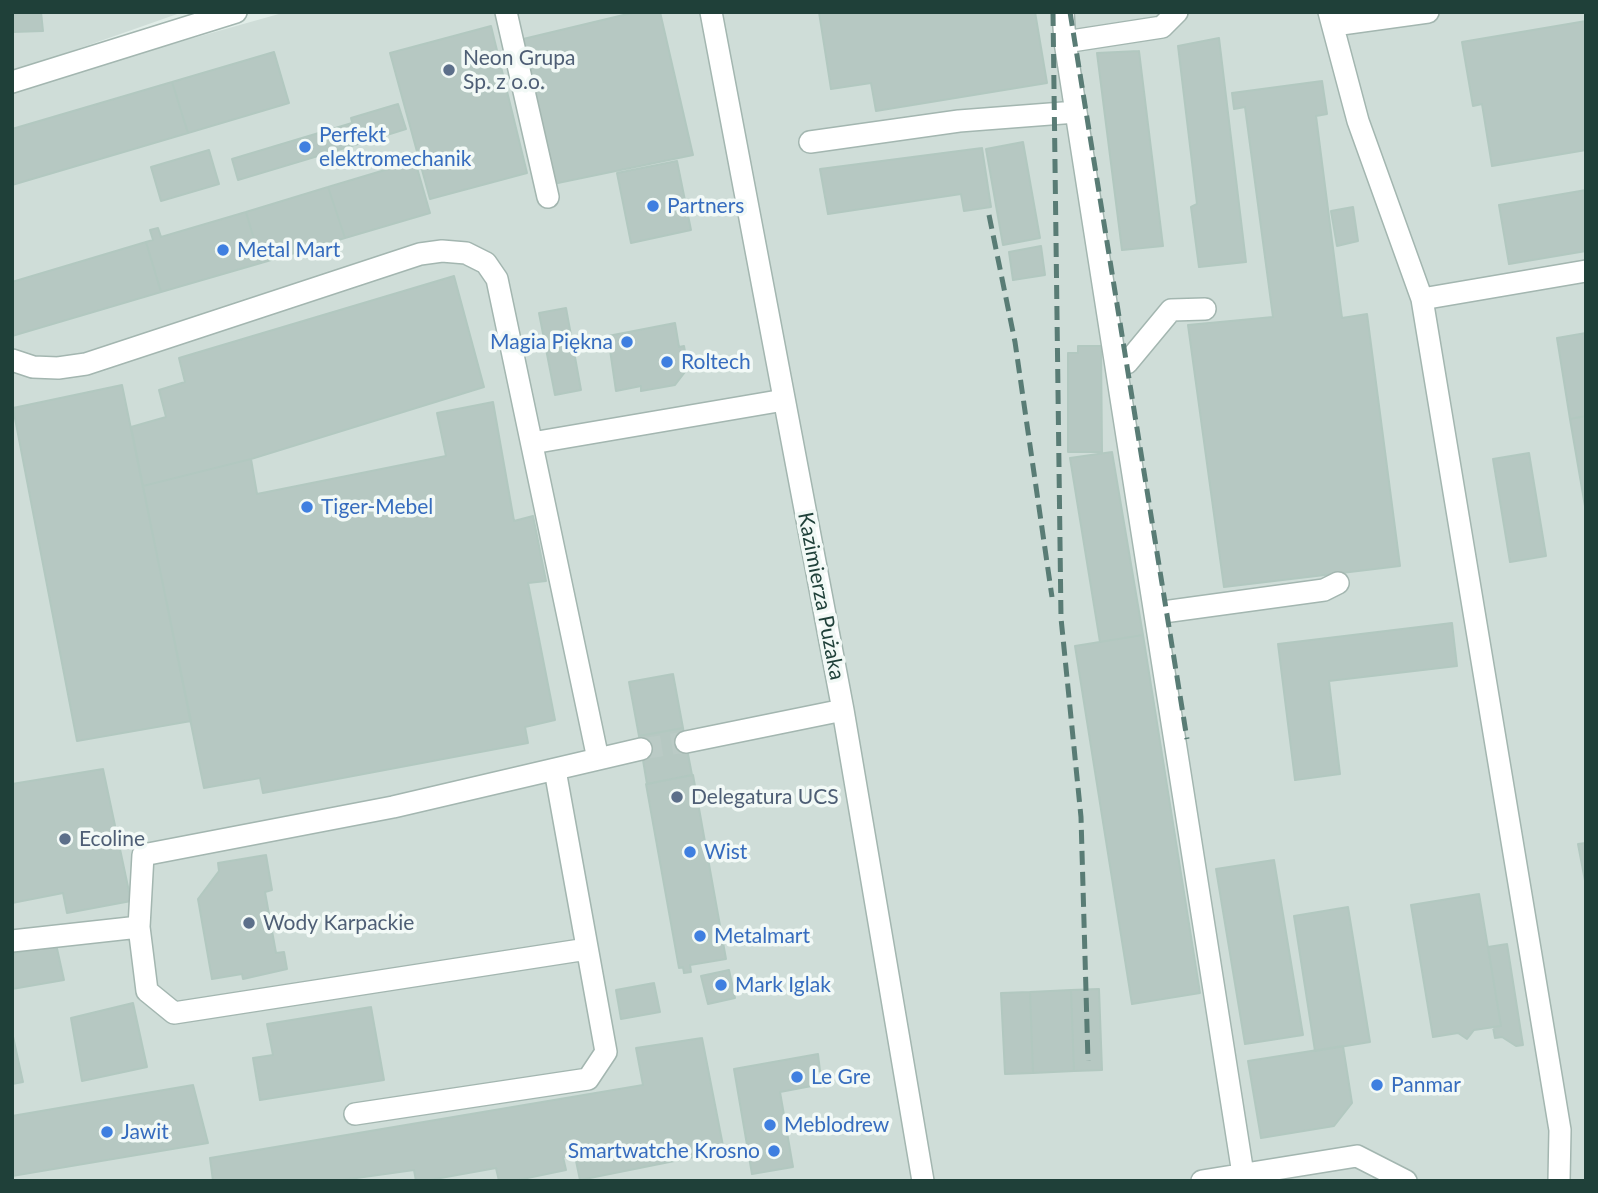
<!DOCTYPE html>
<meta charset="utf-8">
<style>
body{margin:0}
#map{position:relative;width:1598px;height:1193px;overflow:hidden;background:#e1ede8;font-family:Lato,sans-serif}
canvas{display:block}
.frame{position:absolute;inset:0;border:14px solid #1f4039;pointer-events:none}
</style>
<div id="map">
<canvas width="1598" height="1193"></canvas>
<div class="frame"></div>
</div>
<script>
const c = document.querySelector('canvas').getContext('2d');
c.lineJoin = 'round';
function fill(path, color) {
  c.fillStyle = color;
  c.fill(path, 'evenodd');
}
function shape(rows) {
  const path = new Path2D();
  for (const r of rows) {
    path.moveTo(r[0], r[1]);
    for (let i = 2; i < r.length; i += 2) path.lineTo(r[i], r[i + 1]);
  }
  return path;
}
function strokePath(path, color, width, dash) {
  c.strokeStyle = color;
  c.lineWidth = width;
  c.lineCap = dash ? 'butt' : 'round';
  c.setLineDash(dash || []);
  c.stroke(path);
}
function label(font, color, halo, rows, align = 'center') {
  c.font = font + ' Lato,sans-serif';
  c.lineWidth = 7;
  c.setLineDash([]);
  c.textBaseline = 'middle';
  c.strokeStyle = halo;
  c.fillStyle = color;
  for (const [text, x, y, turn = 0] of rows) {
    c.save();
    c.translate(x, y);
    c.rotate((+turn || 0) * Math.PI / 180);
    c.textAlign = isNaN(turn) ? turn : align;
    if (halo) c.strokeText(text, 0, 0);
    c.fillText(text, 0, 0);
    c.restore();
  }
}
fill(shape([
 [12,12,183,12,12,72],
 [286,12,1586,12,1586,1181,12,1181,12,89]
]), '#cfddd8');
const building = shape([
 [12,12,41,12,43,31,12,32,12,12],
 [636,12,660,12,693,155,553,184,519,40,636,12],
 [819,12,1035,12,1047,83,876,111,871,83,831,89,819,12],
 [1586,21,1586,150,1492,166,1482,104,1473,106,1462,42,1586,21],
 [491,26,527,173,430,199,390,53,491,26],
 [1219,38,1246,262,1199,267,1191,207,1197,204,1178,46,1219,38],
 [1139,51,1163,246,1122,250,1097,53,1139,51],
 [274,52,289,103,188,133,172,82,274,52],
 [1322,81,1327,114,1316,116,1342,318,1367,314,1400,566,1224,587,1188,325,1273,317,1245,107,1234,109,1232,93,1322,81],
 [172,82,188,133,12,185,12,129,172,82],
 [398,104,406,129,358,144,351,118,398,104],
 [352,123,358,144,238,180,232,159,352,123],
 [1023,142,1040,238,1003,245,986,149,1023,142],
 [982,148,991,207,964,211,961,194,828,214,820,169,982,148],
 [209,150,219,184,161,201,151,167,209,150],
 [415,161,430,213,345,238,328,187,415,161],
 [677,161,691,230,631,243,617,173,677,161],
 [328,187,345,238,261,263,246,212,328,187],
 [1586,190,1586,251,1509,264,1499,205,1586,190],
 [1353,207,1358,241,1337,246,1331,211,1353,207],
 [246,212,261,263,161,292,146,242,153,240,150,230,158,228,161,237,246,212],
 [146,242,161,292,12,336,12,282,146,242],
 [1041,246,1045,275,1013,280,1009,252,1041,246],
 [454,276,484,387,251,459,143,486,131,427,166,417,159,390,185,382,179,358,454,276],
 [566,308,581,390,555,395,539,313,566,308],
 [675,323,679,347,684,346,688,368,675,385,641,391,641,386,616,391,608,336,675,323],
 [1586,333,1586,416,1570,419,1557,338,1586,333],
 [1078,346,1101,346,1102,452,1068,452,1068,353,1078,353,1078,346],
 [122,385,191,721,77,741,13,408,122,385],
 [493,402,514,521,533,516,546,581,528,583,555,720,525,727,528,743,263,793,260,778,204,788,143,486,251,459,257,494,446,456,437,413,493,402],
 [1586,416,1586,512,1570,419,1586,416],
 [1112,452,1143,635,1100,642,1070,458,1112,452],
 [1529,453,1546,556,1510,562,1493,459,1529,453],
 [1452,623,1457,666,1329,681,1340,774,1295,780,1278,644,1452,623],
 [1143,635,1200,993,1132,1004,1075,646,1143,635],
 [673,674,683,728,639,736,629,682,673,674],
 [683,728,692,775,647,784,639,736,683,728],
 [103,769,131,901,67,913,63,893,12,903,12,784,103,769],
 [693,775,726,959,690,965,691,972,684,973,683,967,679,968,646,784,693,775],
 [1586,843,1586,886,1578,844,1586,843],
 [266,855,272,890,265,892,276,953,284,952,287,969,243,979,242,974,212,979,198,899,219,871,218,863,266,855],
 [1274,860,1303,1035,1245,1044,1216,869,1274,860],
 [1479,894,1501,1026,1474,1030,1467,1039,1458,1033,1433,1037,1411,905,1479,894],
 [1348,907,1370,1042,1315,1051,1294,916,1348,907],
 [56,944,64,980,12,989,12,954,56,944],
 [1507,944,1523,1045,1516,1046,1502,1037,1495,1038,1493,1027,1501,1026,1488,947,1507,944],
 [729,970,735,998,708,1004,701,976,729,970],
 [654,983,660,1012,621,1019,616,990,654,983],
 [1099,989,1102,1070,1074,1071,1071,990,1099,989],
 [1071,990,1074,1071,1033,1073,1030,992,1071,990],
 [1030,992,1033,1073,1005,1074,1001,993,1030,992],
 [133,1003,147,1067,82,1081,71,1018,133,1003],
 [371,1007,384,1080,260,1100,253,1058,273,1055,267,1024,371,1007],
 [12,1032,23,1082,12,1084,12,1032],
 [702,1038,724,1151,580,1180,575,1156,563,1157,566,1170,513,1181,499,1181,496,1168,424,1181,416,1181,414,1170,335,1181,213,1181,210,1158,643,1085,636,1048,702,1038],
 [1343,1046,1352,1103,1334,1126,1261,1138,1248,1061,1343,1046],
 [818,1054,820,1071,815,1072,817,1085,780,1092,793,1167,752,1174,734,1069,818,1054],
 [193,1085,208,1143,12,1176,12,1116,193,1085]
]);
fill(building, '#b6c8c2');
strokePath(building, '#b2c8c0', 2);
strokePath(shape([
 [641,749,686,742]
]), '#bacac5', 21, [21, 10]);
const minor = shape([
 [506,12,548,197],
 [711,12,843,710,923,1181],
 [1063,12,1065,42],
 [1177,12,1162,27,1065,42,1243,1174],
 [1329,12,1358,121,1422,299,1560,1130,1559,1181],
 [1334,25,1428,12],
 [12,82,236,12],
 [810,142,959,121,1076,112],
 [1422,299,1586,271],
 [12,360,33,367,58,368,86,364,420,254,442,251,466,253,486,263,497,279,598,759],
 [1117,365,1127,363,1171,310,1205,309],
 [532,443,784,400],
 [1156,613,1324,590,1338,583],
 [686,742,843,710],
 [139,927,143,855,393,807,641,749],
 [12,941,139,927,147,991,174,1013,587,949],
 [355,1114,588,1079,606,1052,555,770],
 [1202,1181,1357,1156,1406,1181]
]);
strokePath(minor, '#a3b6b0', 24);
strokePath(minor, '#fff', 21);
strokePath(shape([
 [1053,12,1061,618,1081,817,1088,1061],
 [1070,12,1187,739],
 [989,215,1015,342,1052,597]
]), '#597c75', 5, [14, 7]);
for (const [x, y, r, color] of [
 [449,70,7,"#5c6f8a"],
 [305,147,7,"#3f7fe0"],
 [653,206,7,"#3f7fe0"],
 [223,250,7,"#3f7fe0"],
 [627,342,7,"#3f7fe0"],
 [667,362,7,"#3f7fe0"],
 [307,507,7,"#3f7fe0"],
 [677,797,7,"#5c6f8a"],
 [65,839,7,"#5c6f8a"],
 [690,852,7,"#3f7fe0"],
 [249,923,7,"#5c6f8a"],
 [700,936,7,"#3f7fe0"],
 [721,985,7,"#3f7fe0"],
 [797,1077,7,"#3f7fe0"],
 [1377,1085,7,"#3f7fe0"],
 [770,1125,7,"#3f7fe0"],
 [107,1132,7,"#3f7fe0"],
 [774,1151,7,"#3f7fe0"]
]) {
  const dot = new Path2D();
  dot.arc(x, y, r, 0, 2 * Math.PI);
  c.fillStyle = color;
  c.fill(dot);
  strokePath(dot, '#f2f9f6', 2.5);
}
label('21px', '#4e5e75', '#f2f9f6', [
 ["Neon Grupa",463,58],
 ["Sp. z o.o.",463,82],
 ["Delegatura UCS",691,797],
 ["Ecoline",79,839],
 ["Wody Karpackie",263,923]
], 'left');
label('21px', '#366cbe', '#f2f9f6', [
 ["Perfekt",319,135],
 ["elektromechanik",319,159],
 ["Partners",667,206],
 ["Metal Mart",237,250],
 ["Magia Piękna",613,342,"right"],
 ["Roltech",681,362],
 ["Tiger-Mebel",321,507],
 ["Wist",704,852],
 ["Metalmart",714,936],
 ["Mark Iglak",735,985],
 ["Le Gre",811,1077],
 ["Panmar",1391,1085],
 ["Meblodrew",784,1125],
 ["Jawit",121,1132],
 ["Smartwatche Krosno",760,1151,"right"]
], 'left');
label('21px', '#1f4039', '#f2f9f6', [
 ["Kazimierza Pużaka",821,596,79]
]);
</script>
